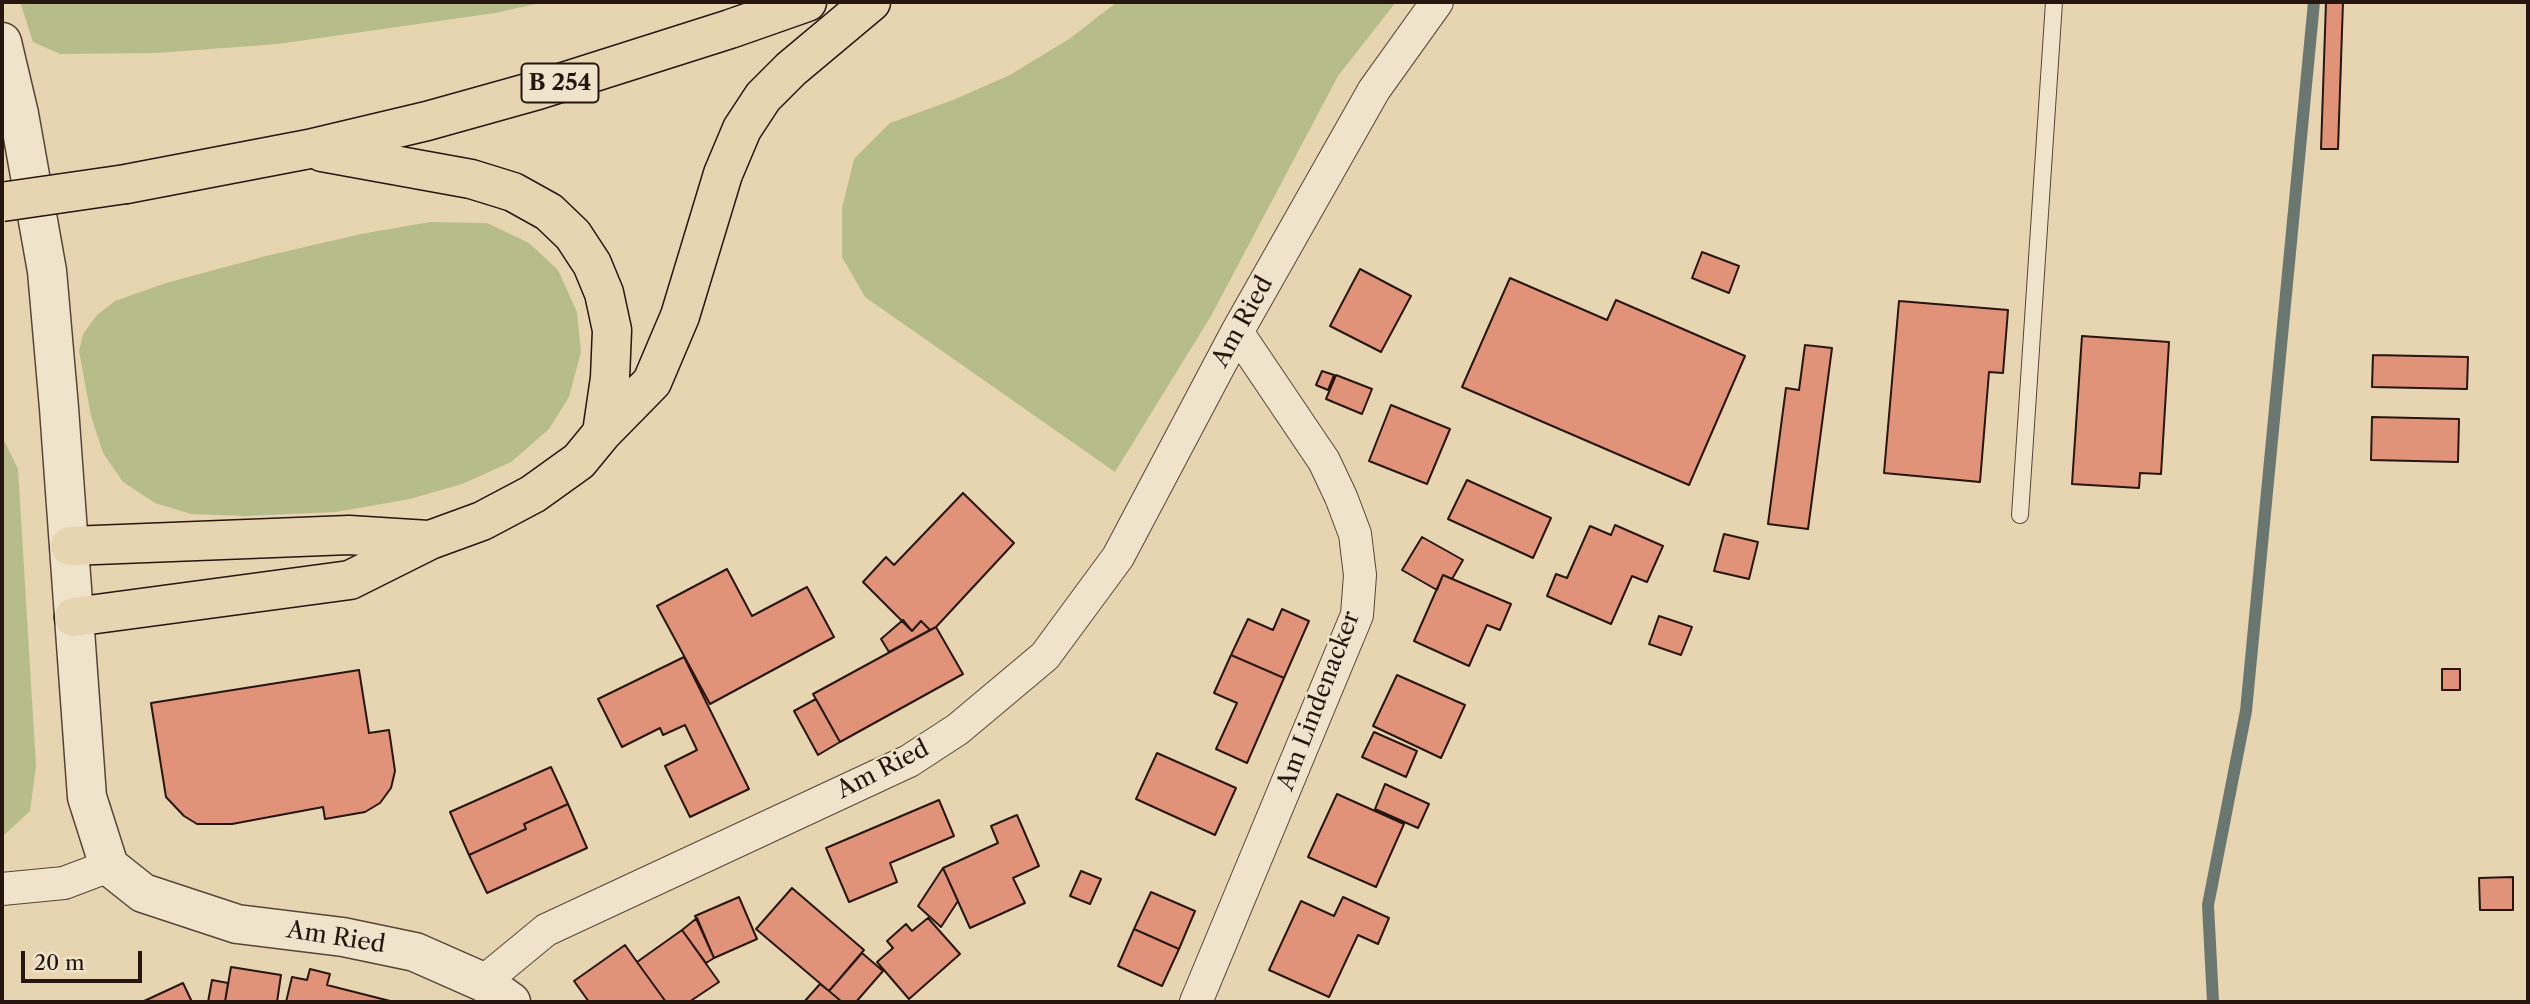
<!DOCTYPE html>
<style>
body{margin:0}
#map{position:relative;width:2530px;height:1004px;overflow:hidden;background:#e7d4b0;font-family:"Libre Caslon Text",serif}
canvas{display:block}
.frame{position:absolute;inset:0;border:4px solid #26160f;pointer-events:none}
.scale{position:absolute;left:21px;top:951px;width:121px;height:32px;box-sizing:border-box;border:4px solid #26160f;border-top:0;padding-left:9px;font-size:21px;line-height:24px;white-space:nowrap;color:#26160f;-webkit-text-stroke:5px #efe3cc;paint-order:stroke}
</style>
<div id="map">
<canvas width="2530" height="1004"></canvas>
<div class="frame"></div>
<div class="scale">20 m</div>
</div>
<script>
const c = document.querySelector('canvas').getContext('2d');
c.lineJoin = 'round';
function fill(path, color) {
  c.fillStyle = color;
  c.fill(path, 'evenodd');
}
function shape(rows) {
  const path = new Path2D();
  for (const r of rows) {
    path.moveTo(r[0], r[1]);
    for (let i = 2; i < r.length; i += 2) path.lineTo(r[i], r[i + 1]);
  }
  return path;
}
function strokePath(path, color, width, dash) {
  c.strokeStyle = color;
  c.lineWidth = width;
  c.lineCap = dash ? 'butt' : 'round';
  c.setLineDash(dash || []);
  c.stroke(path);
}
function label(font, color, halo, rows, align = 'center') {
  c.font = font + ' "Libre Caslon Text",serif';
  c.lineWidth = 5;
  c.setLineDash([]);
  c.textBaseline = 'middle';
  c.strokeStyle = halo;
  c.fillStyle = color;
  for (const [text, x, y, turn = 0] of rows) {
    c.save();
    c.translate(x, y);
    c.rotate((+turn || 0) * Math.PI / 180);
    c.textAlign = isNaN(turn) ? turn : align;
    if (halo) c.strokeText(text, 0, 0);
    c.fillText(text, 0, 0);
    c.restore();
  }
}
fill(shape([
 [20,2,545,2,495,13,278,44,157,53,60,54,33,42],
 [1117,2,1396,2,1338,76,1211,316,1115,472,865,297,842,257,842,208,854,159,890,123,953,100,1010,75,1069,39],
 [430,222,487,223,529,243,558,270,577,312,581,352,569,397,549,429,511,462,462,484,410,499,336,512,245,516,191,514,155,503,123,482,103,453,91,416,79,351,83,334,97,315,115,301,166,283,266,256,361,234],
 [2,436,18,469,36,766,30,811,2,837]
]), '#b6bd8b');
strokePath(shape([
 [2213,1002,2208,905,2246,711,2314,2]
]), '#6a7770', 12);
const building = shape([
 [2326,2,2343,2,2338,149,2321,149,2326,2],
 [1702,252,1739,266,1729,293,1692,278,1702,252],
 [1360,269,1411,296,1381,352,1330,326,1360,269],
 [1510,278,1607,320,1616,300,1745,356,1689,485,1462,387,1510,278],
 [1899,301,2008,310,2003,373,1989,372,1980,482,1884,473,1899,301],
 [2082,336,2169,342,2161,474,2140,473,2139,488,2072,484,2082,336],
 [1805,345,1832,348,1808,529,1768,524,1786,388,1799,390,1805,345],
 [2373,355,2468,357,2467,389,2372,387,2373,355],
 [1322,371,1334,375,1328,390,1316,385,1322,371],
 [1336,375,1372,389,1362,414,1326,399,1336,375],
 [1391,405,1450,429,1427,484,1369,461,1391,405],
 [2372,417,2459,419,2458,462,2371,460,2372,417],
 [1467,480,1551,518,1533,558,1448,519,1467,480],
 [963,493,1014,543,936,627,930,630,921,621,912,631,863,582,886,557,894,565,963,493],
 [1615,525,1663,546,1647,582,1632,576,1611,624,1547,596,1556,574,1567,578,1590,526,1611,535,1615,525],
 [1724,534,1758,542,1749,579,1714,571,1724,534],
 [1422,537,1463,560,1452,579,1443,575,1437,590,1402,570,1422,537],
 [727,569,752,616,807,587,834,637,710,704,657,606,727,569],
 [1443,575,1511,604,1500,630,1487,625,1469,666,1414,641,1443,575],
 [1282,609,1309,621,1284,678,1231,655,1248,619,1273,630,1282,609],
 [1659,616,1692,627,1681,655,1649,644,1659,616],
 [903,620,912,631,921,621,930,630,889,652,881,639,903,620],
 [936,627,963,674,840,742,813,694,936,627],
 [1231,655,1284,678,1247,763,1216,749,1237,703,1214,693,1231,655],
 [684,657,749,789,690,817,665,766,697,750,685,725,663,735,660,728,622,747,598,699,684,657],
 [2442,669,2460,669,2460,690,2442,690,2442,669],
 [359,670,369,733,389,730,395,771,391,788,380,803,365,812,325,819,323,807,232,824,197,824,184,816,166,797,151,703,359,670],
 [1397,675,1465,705,1441,758,1373,726,1397,675],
 [816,699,840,742,818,755,794,711,816,699],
 [1374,732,1417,751,1406,777,1362,757,1374,732],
 [1157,753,1236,788,1215,835,1136,799,1157,753],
 [551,767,568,804,524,824,526,829,469,855,450,812,551,767],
 [1385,784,1429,804,1418,828,1375,809,1385,784],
 [1337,794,1404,824,1376,887,1308,857,1337,794],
 [939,800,954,836,890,863,897,882,849,902,826,848,939,800],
 [568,804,587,848,487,893,469,855,526,829,524,824,568,804],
 [1017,815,1039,866,1013,878,1025,903,970,928,943,868,998,843,991,826,1017,815],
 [943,868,958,901,941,927,918,906,943,868],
 [1081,871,1101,879,1090,904,1070,896,1081,871],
 [2513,877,2513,910,2480,910,2479,878,2513,877],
 [792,888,864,950,829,991,756,929,792,888],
 [1151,892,1195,911,1179,949,1134,929,1151,892],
 [739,897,757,939,714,958,695,916,739,897],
 [1343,897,1389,918,1378,944,1358,935,1329,997,1269,970,1301,901,1334,916,1343,897],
 [697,918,714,958,706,963,682,930,697,918],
 [928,918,960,954,909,999,877,962,893,948,887,941,906,924,912,931,928,918],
 [1134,929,1179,949,1162,986,1118,966,1134,929],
 [682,930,719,982,689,1002,666,1002,637,962,682,930],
 [625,945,637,962,666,1002,589,1002,574,981,625,945],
 [862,953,883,971,856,1002,842,1002,829,991,862,953],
 [231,967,281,975,277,1002,225,1002,231,967],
 [310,969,330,974,327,985,394,1002,286,1002,292,977,307,980,310,969],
 [212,980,228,983,225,1002,208,1002,212,980],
 [183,983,192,1002,142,1002,183,983],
 [820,984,829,991,842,1002,804,1002,820,984]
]);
fill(building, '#e09378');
strokePath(building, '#26160f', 2);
const service = shape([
 [2020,515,2054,2]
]);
const minor = shape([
 [2,889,64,883,109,866],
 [483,982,546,930,909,761,958,729,1045,656,1118,557,1237,332,1374,90,1437,2],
 [1196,1002,1357,615,1360,575,1355,534,1341,497,1324,461,1237,332]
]);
const tertiary = shape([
 [2,42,19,114,47,271,59,408,87,797,109,866,143,893,237,924,343,937,415,952,483,982,511,1002]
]);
const trunk = shape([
 [322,152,471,179,513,192,549,212,573,235,592,264,604,293,612,330,610,378,602,433],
 [126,184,309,149,427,121,538,90,730,29,807,2],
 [70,546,349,535,428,540],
 [74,617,350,580,430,540,482,521,533,494,579,461,602,433,652,382,680,316,723,174,742,129,763,97,791,69,871,2]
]);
strokePath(service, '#564637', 18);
strokePath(minor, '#564637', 34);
strokePath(tertiary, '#564637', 41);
strokePath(trunk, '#26160f', 41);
strokePath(service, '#efe3cc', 16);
strokePath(minor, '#efe3cc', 32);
strokePath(tertiary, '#efe3cc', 38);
strokePath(trunk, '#e7d4b0', 38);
const trunkBridge = shape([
 [2,202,126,184]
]);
strokePath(trunkBridge, '#26160f', 41, []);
strokePath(trunkBridge, '#e7d4b0', 38);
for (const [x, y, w] of [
 [560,83,77]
]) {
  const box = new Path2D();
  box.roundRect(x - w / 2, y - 19.5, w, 39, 5);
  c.fillStyle = '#efe3cc';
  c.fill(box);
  strokePath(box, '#26160f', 2);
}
label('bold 23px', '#26160f', null, [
 ["B 254",560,83]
]);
label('24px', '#26160f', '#efe3cc', [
 ["Am Ried",1243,322,-61],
 ["Am Lindenacker",1319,701,-69],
 ["Am Ried",883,770,-27],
 ["Am Ried",336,938,9]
]);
</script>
